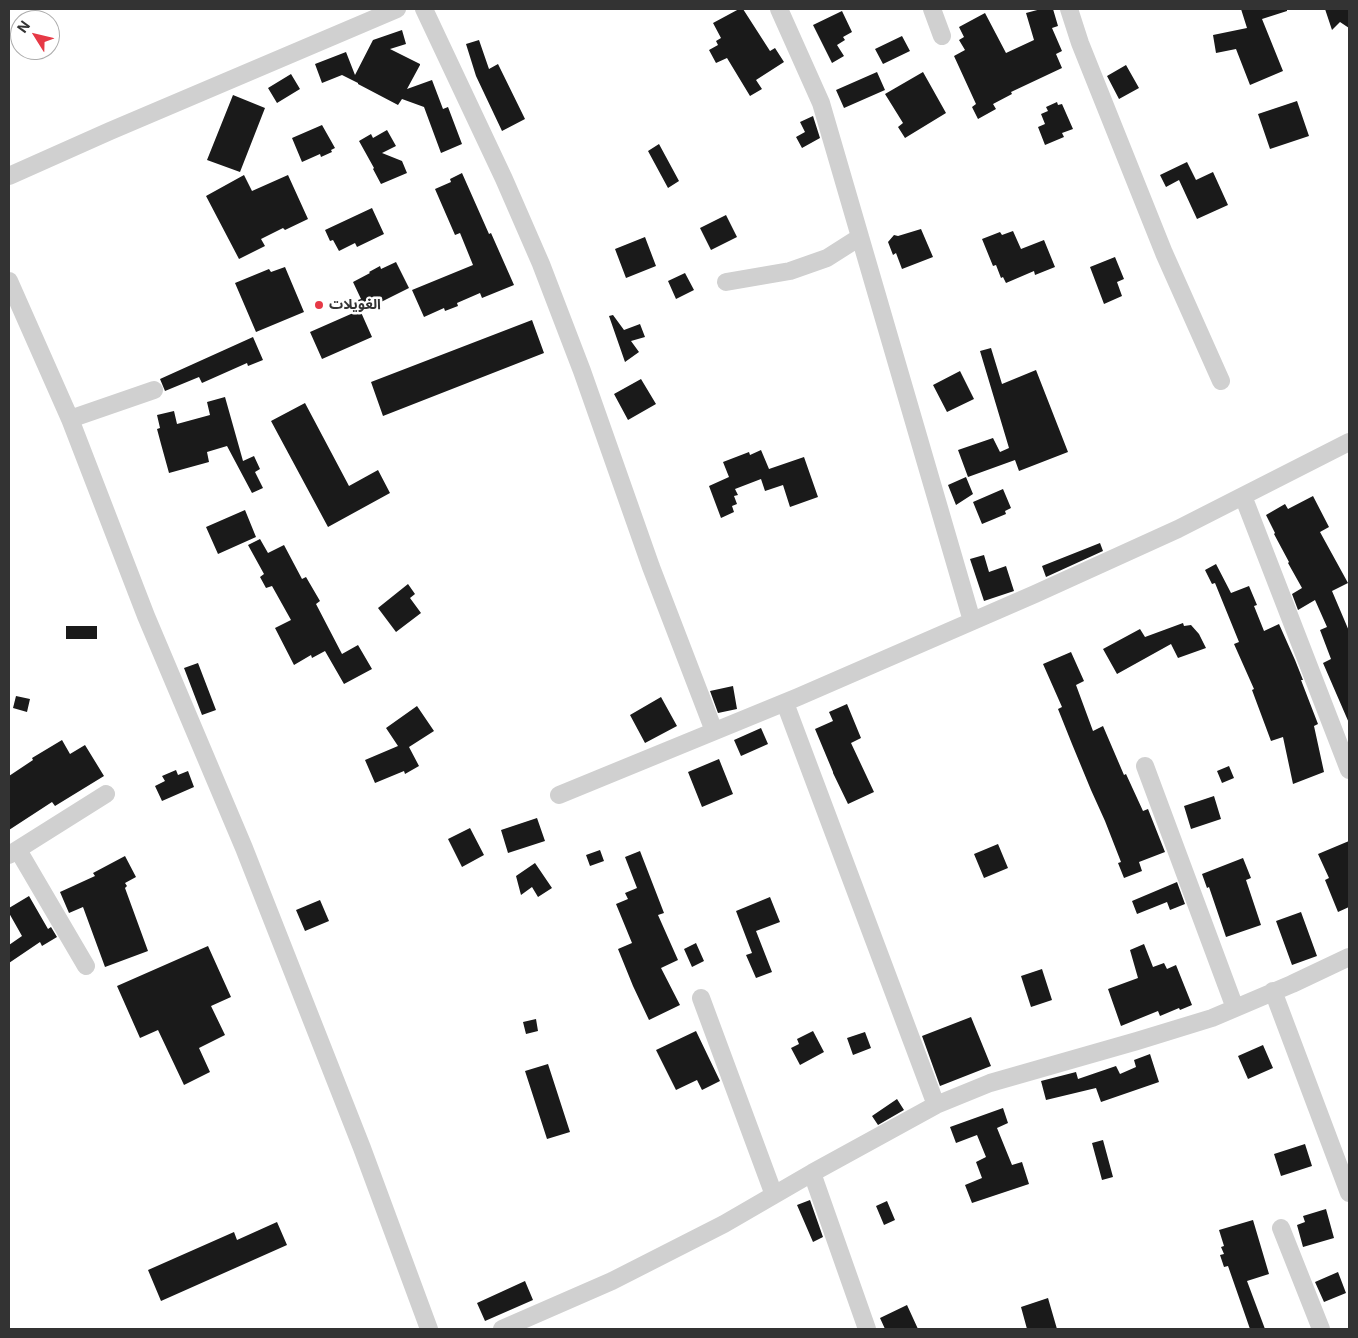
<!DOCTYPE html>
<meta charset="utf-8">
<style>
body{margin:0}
#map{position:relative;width:1358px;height:1338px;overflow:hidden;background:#fff;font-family:Inter,sans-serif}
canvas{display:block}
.frame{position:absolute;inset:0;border:10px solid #333;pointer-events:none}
.north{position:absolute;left:10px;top:10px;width:50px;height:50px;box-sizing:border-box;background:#fff;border:1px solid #adadad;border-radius:50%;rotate:306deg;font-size:14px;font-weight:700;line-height:20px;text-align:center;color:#333}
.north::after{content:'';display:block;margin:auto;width:18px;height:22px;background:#e63946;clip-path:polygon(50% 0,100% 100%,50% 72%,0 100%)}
</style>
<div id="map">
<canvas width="1358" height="1338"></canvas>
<div class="frame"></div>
<div class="north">N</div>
</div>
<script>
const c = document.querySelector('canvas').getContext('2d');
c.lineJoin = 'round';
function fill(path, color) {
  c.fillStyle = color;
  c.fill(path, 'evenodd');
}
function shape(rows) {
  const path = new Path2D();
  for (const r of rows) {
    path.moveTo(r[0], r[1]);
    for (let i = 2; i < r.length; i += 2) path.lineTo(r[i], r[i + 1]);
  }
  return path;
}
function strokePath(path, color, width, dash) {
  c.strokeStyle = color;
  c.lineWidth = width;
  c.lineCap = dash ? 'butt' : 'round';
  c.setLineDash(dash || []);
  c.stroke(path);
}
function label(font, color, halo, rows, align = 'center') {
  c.font = font + ' Inter,"Noto Sans Arabic",sans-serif';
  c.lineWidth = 5;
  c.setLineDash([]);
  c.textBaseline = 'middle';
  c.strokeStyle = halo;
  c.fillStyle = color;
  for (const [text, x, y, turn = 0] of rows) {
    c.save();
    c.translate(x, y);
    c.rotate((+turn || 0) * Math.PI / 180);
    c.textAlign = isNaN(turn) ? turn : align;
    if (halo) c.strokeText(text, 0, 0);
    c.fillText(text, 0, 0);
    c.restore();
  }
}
fill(shape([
 [739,9,743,9,770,51,775,48,784,62,756,80,762,89,750,96,727,58,716,63,709,50,718,45,716,41,721,38,713,23],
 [1041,9,1053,9,1058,26,1052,28,1062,51,1056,54,1062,68,1011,92,1012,94,993,104,996,109,978,119,972,107,976,104,954,56,965,50,959,40,964,37,959,27,985,13,1006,53,1034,40,1026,13],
 [1241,9,1287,9,1287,11,1262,19,1283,71,1250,85,1236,49,1216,53,1213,35,1247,28],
 [1325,9,1349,9,1349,28,1340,22,1332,30],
 [842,11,852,32,843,37,845,40,837,45,844,56,832,63,813,25],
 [402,30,406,44,390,49,420,64,420,65,407,89,432,80,443,109,448,107,462,144,441,153,424,107,402,99,398,105,358,84,358,83,342,75,322,83,315,64,346,52,355,75,373,40],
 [902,36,910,51,883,64,875,49],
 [479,40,489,69,498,64,525,119,502,131,476,76,466,44],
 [1126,65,1139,88,1119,99,1107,76],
 [877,72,885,90,844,108,836,90],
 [923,72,946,113,905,138,898,127,903,123,885,94],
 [291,74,300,89,277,103,268,88],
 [233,95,265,108,240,172,207,160],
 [1297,101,1309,136,1270,149,1258,114],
 [1057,102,1058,105,1062,104,1073,129,1062,133,1064,137,1045,145,1038,127,1045,124,1041,114,1048,111,1046,107],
 [813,116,820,138,802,148,796,137,805,132,800,122],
 [322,125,335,148,331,150,332,152,321,157,320,154,302,162,292,138],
 [387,130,396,146,382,153,402,161,407,173,381,184,373,169,374,168,359,141,371,134,373,138],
 [659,144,679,181,668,188,648,151],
 [1187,162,1196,180,1213,172,1228,205,1197,219,1179,180,1166,187,1160,175],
 [462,173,489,234,491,233,514,285,482,298,480,293,457,303,458,306,445,311,444,308,424,317,412,290,473,265,460,233,455,235,435,189,451,182,450,179],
 [244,175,252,191,288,175,308,219,285,230,283,228,261,239,265,246,239,259,206,196],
 [372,208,384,234,357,247,355,243,339,251,333,240,330,241,325,230],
 [726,215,737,237,711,250,700,228],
 [921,229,933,257,902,269,896,253,893,255,888,242,894,235,898,236],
 [1013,231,1021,249,1044,240,1055,267,1035,275,1034,271,1006,283,1003,277,1001,278,996,265,993,266,982,239,1000,232,1002,235],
 [645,237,656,266,626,278,615,249],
 [1115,257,1124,279,1117,282,1122,296,1104,304,1090,267],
 [396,262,409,288,363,311,358,300,361,299,353,282,370,273,369,272,380,266,381,269],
 [285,267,304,312,256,332,235,283,269,269,271,272],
 [685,273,694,290,676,299,668,281],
 [360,310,372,337,322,359,310,332],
 [613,315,624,330,640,324,645,337,631,341,639,352,625,362,609,316],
 [532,320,544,353,383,416,371,382],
 [253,337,263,360,248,366,247,363,202,383,199,377,165,391,160,379],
 [991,348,1002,384,1036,370,1068,452,1019,471,1015,460,968,477,958,450,993,438,1000,452,1009,448,980,351],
 [960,371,974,399,947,412,933,385],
 [641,379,656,404,628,420,614,394],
 [225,397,243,461,254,456,260,469,255,472,263,488,252,493,227,446,207,452,209,462,169,473,161,444,157,429,160,428,157,415,174,411,177,424,210,415,207,402],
 [305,403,349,486,378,470,390,493,328,527,271,421],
 [761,450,769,469,804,457,818,497,790,507,783,485,765,491,761,479,735,489,738,495,734,496,737,504,732,506,734,512,721,518,709,486,729,477,723,462,749,452,750,455],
 [966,477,973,494,956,505,948,485],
 [1003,489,1011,508,1005,511,1006,514,982,524,973,502],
 [1313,496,1329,527,1320,532,1348,583,1332,591,1349,631,1349,723,1323,663,1331,659,1320,630,1327,627,1315,600,1298,610,1292,594,1302,588,1288,563,1289,562,1274,534,1275,533,1266,515,1285,504,1288,509],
 [245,510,256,537,218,554,206,527],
 [260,539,268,553,284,545,302,579,306,577,320,601,316,604,342,654,358,645,372,669,344,684,325,651,312,658,311,655,294,665,275,628,291,620,272,586,266,588,260,577,264,574,248,545],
 [1100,543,1103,551,1046,577,1042,566],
 [984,555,989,572,1006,566,1014,591,984,601,970,559],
 [1216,564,1231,593,1249,586,1257,605,1254,606,1264,631,1279,624,1295,660,1303,680,1301,680,1318,724,1314,726,1324,772,1293,784,1283,737,1271,741,1252,690,1254,689,1234,644,1239,642,1215,583,1212,584,1205,570],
 [408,584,415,594,410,598,421,613,396,632,378,608],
 [1183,623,1184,626,1191,625,1199,634,1206,648,1178,658,1171,644,1117,674,1103,649,1140,629,1145,637],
 [66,626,97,626,97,639,66,639],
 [1071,652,1084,681,1076,685,1093,731,1103,726,1124,775,1126,774,1143,811,1148,809,1165,852,1139,862,1142,871,1124,878,1118,863,1121,862,1105,821,1091,790,1072,744,1058,709,1062,707,1043,664],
 [198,663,216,710,202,715,184,668],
 [733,686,737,709,718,713,710,691],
 [16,696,30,699,27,712,13,708],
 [661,697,677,726,645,743,630,715],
 [847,704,861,738,851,743,874,792,848,804,833,773,833,772,815,729,833,721,829,712],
 [417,706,434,731,409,747,419,766,405,774,404,771,375,783,365,760,398,746,386,728],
 [761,728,768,744,741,756,734,740],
 [62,740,70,754,85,745,104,776,55,806,52,802,9,830,9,776,33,760,32,758],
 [719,759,733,794,702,807,688,772],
 [1229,766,1234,778,1222,783,1217,771],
 [176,770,178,775,188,771,194,787,162,801,155,786,165,781,162,776],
 [1214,796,1221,819,1191,829,1184,806],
 [537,818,545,841,508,853,501,830],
 [470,828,484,855,462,867,448,839],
 [1349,841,1349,907,1338,912,1325,880,1329,878,1318,854],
 [998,844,1008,868,984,878,974,854],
 [600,850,604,861,590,866,586,855],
 [640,851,664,913,658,915,678,960,661,968,680,1005,649,1020,633,986,618,949,632,943,616,904,628,899,625,893,637,888,625,857],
 [125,856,136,877,125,883,127,886,125,888,148,951,105,967,83,907,69,913,60,892,95,876,93,873],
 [1243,858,1251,878,1246,880,1261,925,1226,937,1209,887,1207,888,1202,874],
 [535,863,552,888,538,897,532,887,521,895,516,876],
 [1177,882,1185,904,1170,910,1167,902,1137,914,1132,901],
 [29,896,48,929,51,927,57,937,42,946,40,942,9,963,9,945,22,936,9,913,9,908],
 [770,897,780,922,756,931,772,972,756,978,746,955,752,953,736,911],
 [320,900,329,921,305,931,296,910],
 [1301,912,1317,956,1292,965,1276,921],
 [696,943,704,961,692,967,684,949],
 [1144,944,1153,967,1164,963,1167,969,1176,965,1192,1005,1180,1010,1179,1008,1160,1016,1158,1011,1121,1026,1108,989,1138,978,1130,950],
 [208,946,231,997,211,1006,225,1035,199,1048,210,1072,184,1085,158,1030,140,1038,117,986],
 [1042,969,1052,1000,1031,1007,1021,976],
 [971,1017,991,1066,940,1086,922,1036],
 [536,1019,538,1031,526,1034,523,1022],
 [696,1031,720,1081,702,1090,697,1080,676,1090,656,1050],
 [813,1031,824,1052,800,1065,791,1048,799,1044,797,1039],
 [865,1032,871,1048,853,1055,847,1038],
 [1263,1045,1273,1068,1248,1079,1238,1056],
 [1150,1054,1159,1082,1101,1102,1096,1088,1046,1100,1041,1081,1076,1072,1078,1079,1116,1066,1120,1074,1136,1067,1134,1060],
 [548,1064,570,1132,547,1139,525,1071],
 [897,1099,904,1110,878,1125,872,1116],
 [1003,1108,1008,1123,997,1128,1012,1165,1022,1162,1029,1184,972,1203,965,1185,982,1178,976,1162,986,1157,977,1135,956,1143,950,1127],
 [1103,1140,1113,1177,1102,1180,1092,1143],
 [1305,1144,1312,1166,1281,1176,1274,1154],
 [810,1200,823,1237,813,1242,797,1205],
 [887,1201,895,1220,884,1225,876,1206],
 [1326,1209,1334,1238,1303,1247,1297,1225,1305,1222,1303,1216],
 [1253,1220,1269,1274,1247,1281,1265,1329,1250,1329,1228,1266,1224,1267,1220,1255,1224,1254,1221,1247,1224,1246,1219,1230],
 [277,1222,287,1245,161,1301,148,1270,234,1232,237,1240],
 [1338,1272,1346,1293,1324,1302,1315,1282],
 [525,1281,533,1300,485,1321,477,1303],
 [1048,1298,1057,1329,1027,1329,1021,1307],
 [907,1305,918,1329,885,1329,880,1318]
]), '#1a1a1a');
strokePath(shape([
 [424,9,504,179,541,264,582,371,651,567,714,731],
 [779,9,821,103,972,621],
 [932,9,942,36],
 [1069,9,1080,43,1164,253,1221,381],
 [9,176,110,131,397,9],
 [9,281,70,419,146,616,244,848,362,1148,429,1329],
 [726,282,790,271,827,258,860,237],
 [70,419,154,390],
 [1243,496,1349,770],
 [785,703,936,1105],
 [1145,766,1235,1008],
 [559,795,798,697,1035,594,1178,529,1349,442],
 [18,850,86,966],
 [9,855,106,794],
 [1273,991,1349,1193],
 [701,998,774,1195],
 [812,1173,867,1329],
 [1281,1228,1321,1329],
 [502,1329,612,1281,724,1224,812,1173,936,1105,990,1083,1137,1041,1212,1018,1292,984,1349,957]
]), '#d0d0d0', 18);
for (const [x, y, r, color] of [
 [319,305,5,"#e63946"]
]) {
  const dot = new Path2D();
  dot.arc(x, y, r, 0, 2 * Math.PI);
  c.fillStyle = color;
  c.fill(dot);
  strokePath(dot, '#fff', 2);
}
label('bold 14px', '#333', '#fff', [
 ["الغويلات",329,305]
], 'left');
</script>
